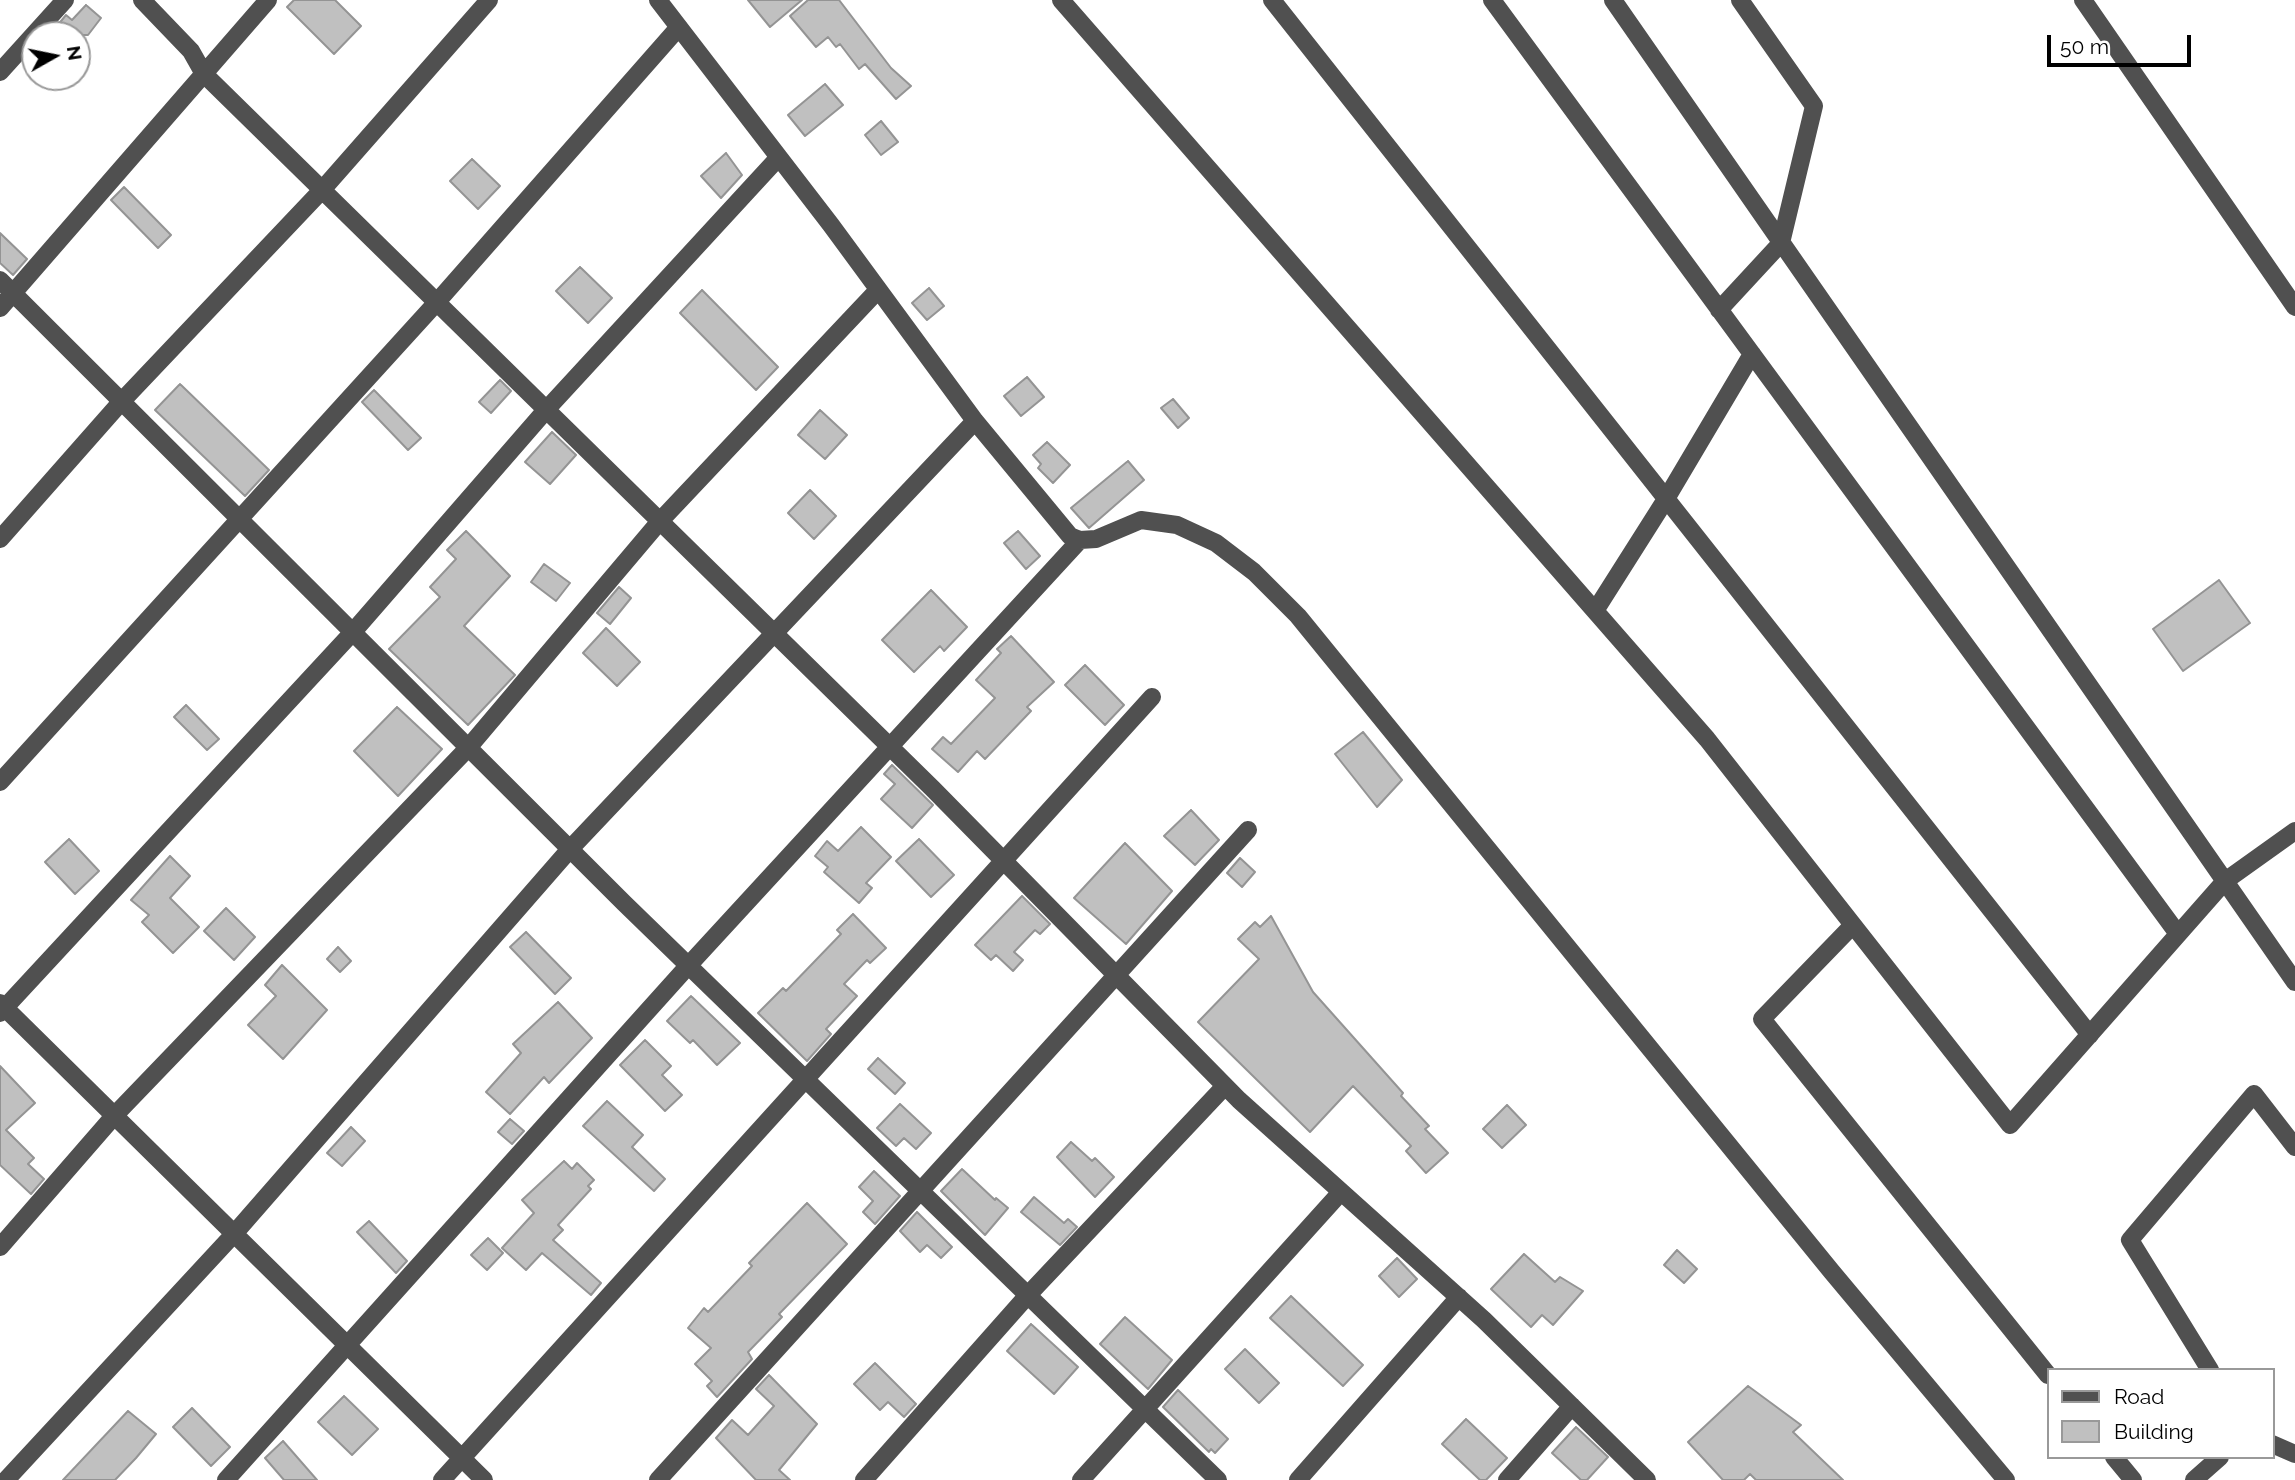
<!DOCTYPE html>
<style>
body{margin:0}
#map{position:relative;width:2295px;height:1480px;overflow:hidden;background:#fff;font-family:Raleway,sans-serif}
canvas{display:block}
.legend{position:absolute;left:2047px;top:1368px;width:228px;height:91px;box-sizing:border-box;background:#fff;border:2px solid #999;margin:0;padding:9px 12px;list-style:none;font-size:21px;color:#000}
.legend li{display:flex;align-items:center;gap:14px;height:35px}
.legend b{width:35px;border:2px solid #999}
.north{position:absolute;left:21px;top:21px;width:70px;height:70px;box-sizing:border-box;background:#fff;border:2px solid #999;border-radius:50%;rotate:81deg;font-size:19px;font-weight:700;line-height:28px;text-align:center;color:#000}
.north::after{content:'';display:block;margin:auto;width:24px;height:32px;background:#000;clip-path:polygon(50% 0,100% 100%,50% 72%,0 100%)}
.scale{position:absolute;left:2047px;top:35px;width:144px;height:32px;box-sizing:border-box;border:4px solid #000;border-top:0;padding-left:9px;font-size:21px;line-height:24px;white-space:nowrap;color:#000;-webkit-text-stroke:5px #fff;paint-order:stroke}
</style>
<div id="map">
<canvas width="2295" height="1480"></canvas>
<ul class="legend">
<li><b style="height:9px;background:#505050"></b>Road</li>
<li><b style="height:19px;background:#c0c0c0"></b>Building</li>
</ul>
<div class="north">N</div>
<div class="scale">50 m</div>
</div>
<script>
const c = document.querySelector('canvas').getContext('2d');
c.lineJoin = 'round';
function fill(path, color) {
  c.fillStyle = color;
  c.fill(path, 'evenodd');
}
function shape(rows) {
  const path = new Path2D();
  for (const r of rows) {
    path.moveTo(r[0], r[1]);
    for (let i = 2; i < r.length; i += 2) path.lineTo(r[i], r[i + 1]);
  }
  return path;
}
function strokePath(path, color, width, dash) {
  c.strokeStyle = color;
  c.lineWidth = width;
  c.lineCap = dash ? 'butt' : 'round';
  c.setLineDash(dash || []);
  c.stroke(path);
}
const building = shape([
 [294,0,335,0,361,26,334,54,287,7,294,0],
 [748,0,802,0,770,27,748,0],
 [808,0,839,0,891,68,911,86,896,99,865,64,859,69,840,44,836,47,828,37,816,47,790,16,808,0],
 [86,5,101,18,88,35,58,35,62,31,57,26,66,15,72,20,86,5],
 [825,84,843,105,805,136,788,115,825,84],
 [881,121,898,142,881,155,865,135,881,121],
 [726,153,742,175,721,198,701,176,726,153],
 [472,159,500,186,478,209,450,181,472,159],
 [124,187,171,235,158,248,111,200,124,187],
 [0,233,27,259,13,275,0,263,0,233],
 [580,267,612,298,588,323,556,291,580,267],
 [929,288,944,306,927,320,912,303,929,288],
 [702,290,778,367,756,390,680,313,702,290],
 [1027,377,1044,397,1021,416,1004,396,1027,377],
 [500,380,511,391,491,413,479,402,500,380],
 [180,384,269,470,245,496,155,410,180,384],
 [374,390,421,438,408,450,362,402,374,390],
 [1173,399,1189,418,1178,428,1161,408,1173,399],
 [820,410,847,435,825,459,798,435,820,410],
 [552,432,576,455,550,484,525,462,552,432],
 [1047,442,1070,465,1053,483,1038,468,1041,464,1033,455,1047,442],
 [1128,461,1144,480,1089,528,1071,508,1128,461],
 [810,490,836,516,814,539,788,513,810,490],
 [466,531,510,576,464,626,515,675,468,725,389,649,440,597,430,587,456,559,447,550,466,531],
 [1018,531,1040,556,1026,569,1004,543,1018,531],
 [544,564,570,583,556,601,531,582,544,564],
 [2219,580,2250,623,2183,671,2153,629,2219,580],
 [619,587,631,598,610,624,597,613,619,587],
 [931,590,967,627,944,651,940,646,914,672,882,640,931,590],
 [606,628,640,662,617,686,583,653,606,628],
 [1011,636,1054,682,1027,707,1031,711,985,759,977,751,958,772,932,749,943,737,951,744,995,698,976,680,1001,653,997,649,1011,636],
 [1085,665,1124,705,1105,725,1065,685,1085,665],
 [186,705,219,739,207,750,174,717,186,705],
 [397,707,442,749,398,796,354,751,397,707],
 [1363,732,1402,780,1377,807,1335,754,1363,732],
 [892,765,933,805,912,828,881,799,895,784,884,774,892,765],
 [1191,810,1219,840,1195,865,1164,836,1191,810],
 [861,827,891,857,866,883,872,888,859,903,824,872,828,867,815,856,827,841,838,851,861,827],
 [69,839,99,871,75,894,45,862,69,839],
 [919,839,954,875,931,897,896,861,919,839],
 [1125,843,1172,891,1126,944,1074,898,1125,843],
 [170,856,190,876,170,898,199,927,173,953,142,922,149,915,131,900,170,856],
 [1240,858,1255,872,1242,887,1227,873,1240,858],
 [1022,896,1050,924,1040,934,1035,930,1014,952,1023,960,1013,971,996,955,991,960,975,945,1022,896],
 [226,908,255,937,234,960,204,931,226,908],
 [853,914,886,948,870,963,867,960,844,984,857,996,826,1029,831,1034,807,1061,758,1013,783,988,786,991,841,934,837,930,853,914],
 [1271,916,1313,992,1403,1093,1401,1096,1429,1126,1425,1129,1448,1153,1426,1173,1406,1151,1411,1146,1353,1086,1310,1132,1198,1022,1259,959,1238,939,1255,922,1260,927,1271,916],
 [526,932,571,978,555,994,510,947,526,932],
 [338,947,351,961,340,972,327,959,338,947],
 [282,965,327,1010,283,1059,248,1025,276,996,265,985,282,965],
 [691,996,740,1043,717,1065,693,1040,690,1043,667,1021,691,996],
 [558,1002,592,1038,549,1083,544,1077,510,1114,486,1092,521,1053,513,1044,558,1002],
 [645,1040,671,1066,662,1075,682,1095,665,1111,620,1065,645,1040],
 [878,1058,905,1083,895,1094,868,1069,878,1058],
 [0,1066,35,1103,6,1130,34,1158,28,1164,44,1179,31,1194,0,1165,0,1066],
 [607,1101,643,1135,632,1147,665,1179,654,1191,583,1126,607,1101],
 [900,1104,931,1133,916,1149,904,1138,896,1146,877,1128,900,1104],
 [1507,1105,1526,1125,1502,1148,1483,1129,1507,1105],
 [510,1119,524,1131,512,1144,498,1132,510,1119],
 [351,1127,365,1141,342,1166,327,1153,351,1127],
 [1071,1142,1092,1161,1095,1158,1114,1177,1095,1197,1057,1157,1071,1142],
 [564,1161,572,1169,577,1163,594,1180,588,1186,591,1189,558,1225,563,1230,553,1240,601,1283,591,1295,542,1253,526,1270,502,1248,534,1213,522,1200,564,1161],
 [962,1169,995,1200,996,1198,1008,1208,985,1235,941,1191,962,1169],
 [874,1171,900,1196,875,1224,863,1212,873,1201,859,1187,874,1171],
 [1034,1197,1064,1223,1068,1219,1077,1227,1060,1245,1021,1212,1034,1197],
 [807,1203,847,1244,779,1314,782,1317,748,1352,752,1359,717,1397,707,1386,712,1381,695,1364,711,1348,688,1328,704,1308,708,1312,752,1266,749,1263,807,1203],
 [917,1212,952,1247,941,1258,927,1245,920,1252,900,1231,917,1212],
 [369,1221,407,1261,396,1273,357,1232,369,1221],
 [488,1238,503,1253,487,1270,471,1255,488,1238],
 [1677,1250,1697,1269,1684,1283,1664,1265,1677,1250],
 [1524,1254,1555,1282,1560,1277,1583,1291,1553,1325,1542,1315,1531,1327,1491,1289,1524,1254],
 [1397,1258,1417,1279,1399,1297,1379,1276,1397,1258],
 [1291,1296,1363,1365,1343,1386,1270,1318,1291,1296],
 [1125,1317,1172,1360,1148,1389,1100,1344,1125,1317],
 [1031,1324,1078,1367,1054,1394,1007,1351,1031,1324],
 [1245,1349,1279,1383,1259,1403,1225,1369,1245,1349],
 [875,1363,916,1404,904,1417,888,1402,880,1410,854,1384,875,1363],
 [769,1375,817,1424,779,1470,790,1480,756,1480,716,1438,732,1420,748,1435,774,1406,756,1389,769,1375],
 [1748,1386,1801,1425,1793,1432,1843,1480,1756,1480,1750,1474,1744,1480,1723,1480,1688,1442,1748,1386],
 [1178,1390,1228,1439,1215,1453,1211,1449,1209,1452,1163,1407,1178,1390],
 [344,1396,378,1429,352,1455,318,1422,344,1396],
 [192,1408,230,1447,211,1466,173,1427,192,1408],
 [128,1411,156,1434,136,1458,115,1480,63,1480,128,1411],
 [1466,1419,1507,1458,1486,1480,1480,1480,1442,1444,1466,1419],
 [1576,1427,1608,1457,1587,1480,1581,1480,1552,1453,1576,1427],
 [283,1441,317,1480,284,1480,265,1458,283,1441]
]);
fill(building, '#c0c0c0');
strokePath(building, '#949494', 2);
strokePath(shape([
 [142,0,191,51,204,74,933,789,1239,1100,1484,1320,1647,1480],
 [658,0,831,225,975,421,1070,536,1080,540,1096,539,1141,520,1177,525,1216,543,1254,572,1298,616,1832,1272,2006,1480],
 [1061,0,1707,739,2010,1125,2225,881,2295,831],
 [1272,0,2090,1035],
 [1492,0,2178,934],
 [1613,0,2295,982],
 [2083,0,2295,307],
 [0,72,65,0],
 [0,280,624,903,1218,1480],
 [0,308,268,0],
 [1719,310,1781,243,1814,106,1740,0],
 [0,539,121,402,322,190,489,0],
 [1595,611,1666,499,1752,354],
 [0,782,437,302,679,27],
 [1853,925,1762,1019,2048,1375],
 [0,1003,484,1480],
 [0,1013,352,633,546,410,779,157],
 [0,1247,114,1116,468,748,660,521,878,290],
 [2210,1370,2130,1240,2254,1094,2295,1147],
 [2272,1444,2295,1454],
 [2114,1457,2133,1480],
 [6,1480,233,1235,570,849,975,421],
 [226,1480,688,966,1080,540],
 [442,1480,1152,697],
 [658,1480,1248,830],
 [864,1480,1028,1295,1225,1086],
 [1081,1480,1341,1192],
 [1298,1480,1459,1297],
 [1507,1480,1572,1406],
 [2194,1480,2220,1457]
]), '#505050', 18);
</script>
